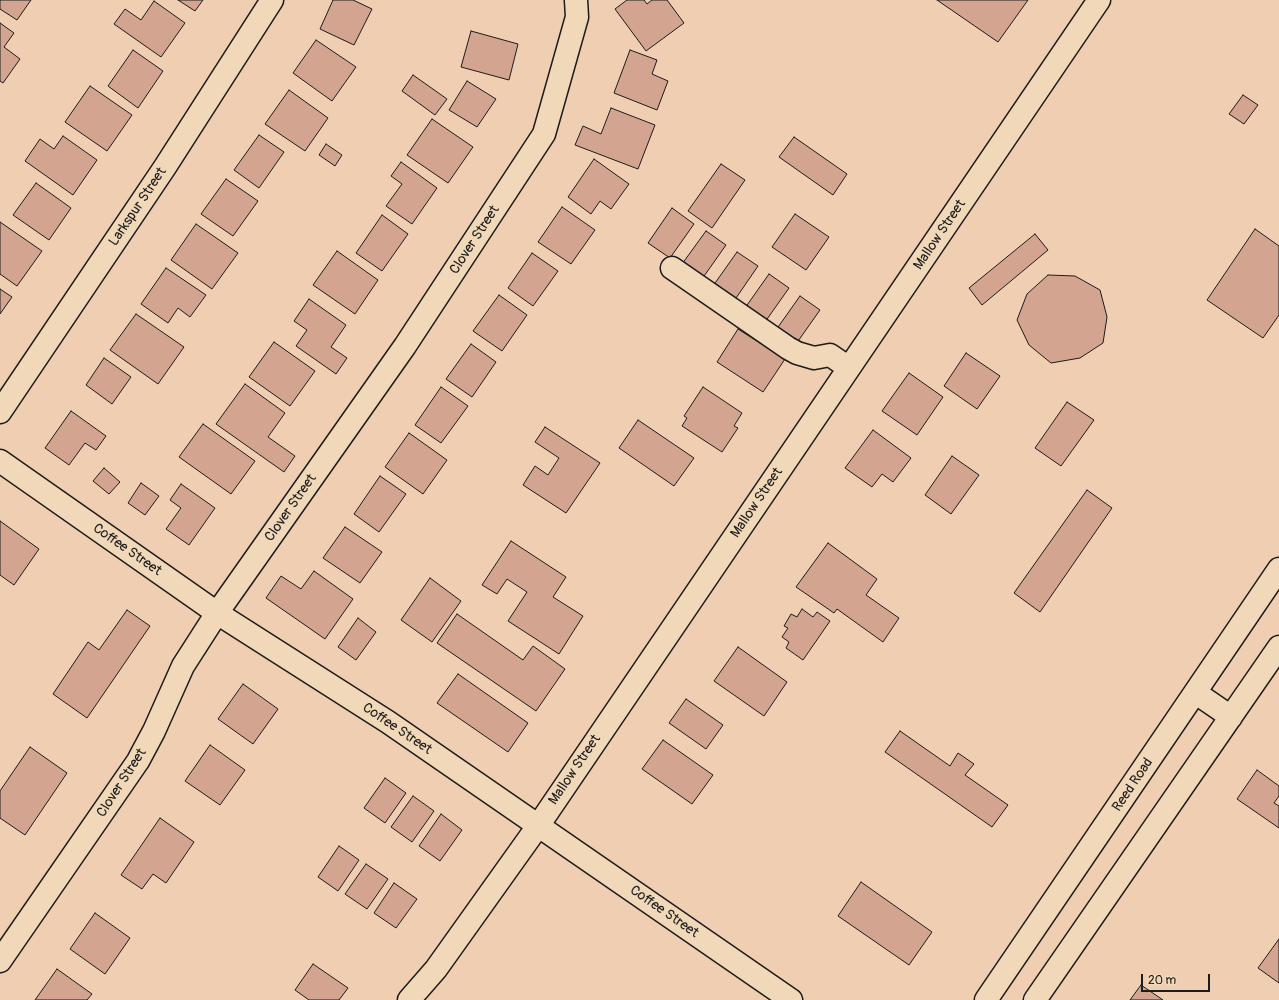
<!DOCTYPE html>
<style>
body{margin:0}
#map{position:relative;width:1279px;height:1000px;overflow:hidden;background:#f0ceb2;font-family:Pangolin,sans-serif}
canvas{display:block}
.scale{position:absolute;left:1141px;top:974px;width:69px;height:18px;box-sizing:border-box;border:2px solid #1c1c1c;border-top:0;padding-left:5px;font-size:12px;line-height:14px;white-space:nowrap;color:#1c1c1c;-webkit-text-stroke:3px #f1d8b9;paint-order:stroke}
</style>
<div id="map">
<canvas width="1279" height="1000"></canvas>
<div class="scale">20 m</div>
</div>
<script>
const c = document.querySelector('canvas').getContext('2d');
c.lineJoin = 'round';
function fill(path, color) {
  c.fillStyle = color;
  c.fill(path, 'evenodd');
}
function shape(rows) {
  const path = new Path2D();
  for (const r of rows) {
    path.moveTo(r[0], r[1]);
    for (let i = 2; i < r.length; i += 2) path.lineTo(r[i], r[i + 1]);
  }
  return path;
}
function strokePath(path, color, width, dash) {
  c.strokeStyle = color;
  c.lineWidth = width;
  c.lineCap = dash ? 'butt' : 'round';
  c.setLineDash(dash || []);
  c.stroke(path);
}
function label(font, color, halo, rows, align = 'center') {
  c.font = font + ' Pangolin,sans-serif';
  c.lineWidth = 4;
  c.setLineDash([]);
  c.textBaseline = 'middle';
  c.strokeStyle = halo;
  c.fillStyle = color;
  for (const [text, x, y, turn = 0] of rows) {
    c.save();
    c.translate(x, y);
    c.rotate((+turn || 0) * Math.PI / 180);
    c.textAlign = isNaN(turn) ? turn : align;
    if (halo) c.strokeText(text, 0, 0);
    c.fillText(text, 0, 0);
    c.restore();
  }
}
const building = shape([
 [0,0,31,0,17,20,0,9,0,0],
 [178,0,203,0,195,11,178,0],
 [333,0,353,0,372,9,354,45,320,29,333,0],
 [627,0,644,0,647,4,652,0,667,0,684,23,646,51,615,9,627,0],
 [937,0,1028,0,998,42,937,0],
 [154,1,185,23,161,57,114,24,125,9,141,20,154,1],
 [0,23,14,33,4,47,20,59,3,83,0,81,0,23],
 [471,31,518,44,509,80,461,67,471,31],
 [316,40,356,67,332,101,293,73,316,40],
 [133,50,163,71,138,108,108,86,133,50],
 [630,50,657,60,652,74,668,81,657,110,614,93,630,50],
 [413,75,447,99,435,115,402,91,413,75],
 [467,81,496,99,477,127,449,110,467,81],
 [90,86,132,115,107,151,65,122,90,86],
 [289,90,328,118,305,151,265,124,289,90],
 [1243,95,1258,105,1244,124,1229,114,1243,95],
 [611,108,655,125,638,169,575,145,583,126,601,134,611,108],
 [432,119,473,147,448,183,407,155,432,119],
 [259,135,284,152,259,188,234,170,259,135],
 [63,136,97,160,73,195,25,161,40,139,54,149,63,136],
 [794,137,847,174,833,195,779,157,794,137],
 [326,144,342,155,335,166,319,155,326,144],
 [594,159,629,184,611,209,600,201,591,214,568,197,594,159],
 [401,162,437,188,412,224,386,206,402,184,391,176,401,162],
 [721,164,745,180,712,228,688,211,721,164],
 [226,179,258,201,233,236,201,214,226,179],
 [36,183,71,208,49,240,13,215,36,183],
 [562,207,595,230,571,264,538,242,562,207],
 [672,208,694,224,670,258,648,243,672,208],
 [795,214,829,237,806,270,772,247,795,214],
 [382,215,408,234,382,271,356,253,382,215],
 [0,222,42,251,17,286,0,274,0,222],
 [196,224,238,253,212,289,171,260,196,224],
 [1255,229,1279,246,1279,315,1263,338,1207,300,1255,229],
 [706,231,726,245,702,279,682,264,706,231],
 [1035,234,1048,250,982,305,969,288,1035,234],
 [337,251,378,280,355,314,313,285,337,251],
 [737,252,758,266,734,301,713,286,737,252],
 [532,253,558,271,533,306,508,288,532,253],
 [166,268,206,295,190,317,178,308,168,323,141,304,166,268],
 [769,274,789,288,765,322,745,308,769,274],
 [1048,275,1075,276,1100,290,1107,317,1103,343,1080,358,1051,363,1029,345,1017,320,1027,294,1048,275],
 [0,289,12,297,0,314,0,289],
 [499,295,527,315,502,351,473,331,499,295],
 [800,296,820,310,796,344,776,330,800,296],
 [309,299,346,325,331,347,347,358,336,374,296,346,307,330,294,321,309,299],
 [136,314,184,347,158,384,110,350,136,314],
 [738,329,785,359,763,392,717,362,738,329],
 [274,342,315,371,290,406,249,377,274,342],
 [471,344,496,362,472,397,446,379,471,344],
 [966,353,1000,376,977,409,944,386,966,353],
 [104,358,131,377,112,404,86,385,104,358],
 [909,373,943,397,917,435,882,411,909,373],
 [245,384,285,413,268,437,295,456,284,472,216,424,245,384],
 [441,387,468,406,441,443,415,425,441,387],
 [703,387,742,413,734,426,738,428,722,452,682,426,687,418,684,416,703,387],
 [1067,402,1094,420,1061,466,1035,448,1067,402],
 [71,411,106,436,96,450,85,443,69,465,45,448,71,411],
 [638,420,694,458,674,486,619,448,638,420],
 [203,424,255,461,231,494,179,457,203,424],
 [545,427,600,463,566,513,523,485,535,466,548,475,559,458,535,442,545,427],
 [873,430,911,458,893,482,882,474,872,487,845,468,873,430],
 [409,433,447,460,423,494,385,467,409,433],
 [952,456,979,475,951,514,925,495,952,456],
 [104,468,120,482,109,494,93,481,104,468],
 [380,476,406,494,379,532,354,514,380,476],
 [141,483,159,496,145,515,128,503,141,483],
 [181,484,215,508,189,545,166,529,181,508,170,500,181,484],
 [1087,490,1112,508,1040,612,1014,593,1087,490],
 [0,521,39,549,14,585,0,575,0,521],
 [345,527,382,552,360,583,323,558,345,527],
 [511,541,566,577,553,597,583,616,559,654,508,621,527,592,507,579,497,594,482,585,511,541],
 [828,543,877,579,866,595,899,618,883,642,837,609,834,613,796,587,828,543],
 [314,571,353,599,325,639,266,598,281,576,301,589,314,571],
 [430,578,461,601,432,642,401,620,430,578],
 [802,609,813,617,817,612,830,621,803,660,786,648,789,642,782,637,788,628,784,626,791,614,797,617,802,609],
 [127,610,150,626,87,718,53,694,88,642,99,650,127,610],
 [457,614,523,660,533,646,565,669,536,711,437,643,457,614],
 [358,618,376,632,356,660,338,647,358,618],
 [738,647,787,682,764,716,714,681,738,647],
 [458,674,528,723,508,752,437,703,458,674],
 [243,684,278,709,253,744,218,719,243,684],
 [686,699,723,725,706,749,669,723,686,699],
 [900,731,950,766,958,753,974,764,965,775,1008,805,992,827,885,752,900,731],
 [663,740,713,775,692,804,642,769,663,740],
 [210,745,245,770,220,805,185,781,210,745],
 [30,747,67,773,25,835,0,818,0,791,30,747],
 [1257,770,1279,786,1279,796,1274,803,1279,806,1279,828,1237,799,1257,770],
 [385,778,406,793,385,823,364,808,385,778],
 [413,796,434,811,412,842,391,827,413,796],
 [441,814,462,830,440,861,419,846,441,814],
 [160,818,194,842,166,883,153,874,142,889,121,875,160,818],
 [339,846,359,860,338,891,318,877,339,846],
 [366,864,388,879,367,909,345,894,366,864],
 [861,882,932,932,909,965,838,916,861,882],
 [394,883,417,899,396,928,374,913,394,883],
 [95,913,130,938,105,974,70,949,95,913],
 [1279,939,1279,983,1258,968,1279,939],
 [313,964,348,988,339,1000,309,1000,295,990,313,964],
 [57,969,92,994,87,1000,35,1000,57,969],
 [1141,985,1163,1000,1130,1000,1141,985]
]);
fill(building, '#d3a490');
strokePath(building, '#1c1c1c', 1);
const minor = shape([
 [672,268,788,348,797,353,814,358,830,355,849,368],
 [0,412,165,167,272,0],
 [0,461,217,613,388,722,791,1000],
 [1196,693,1231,717],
 [0,961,138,761,154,731,183,666,217,613,405,346,544,134,577,17,576,0],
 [409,1000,436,969,538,826,1099,0],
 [986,1000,1279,569],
 [1035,1000,1279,647]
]);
strokePath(minor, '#1c1c1c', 25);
strokePath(minor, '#f1d8b9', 22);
label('14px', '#1c1c1c', '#f1d8b9', [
 ["Larkspur Street",138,207,-56],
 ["Mallow Street",940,235,-56],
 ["Clover Street",475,240,-57],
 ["Mallow Street",757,503,-56],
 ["Clover Street",291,508,-55],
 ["Coffee Street",127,550,35],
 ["Coffee Street",397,729,34],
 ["Mallow Street",575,770,-56],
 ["Clover Street",122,783,-57],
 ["Reed Road",1133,785,-56],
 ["Coffee Street",664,912,35]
]);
</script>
